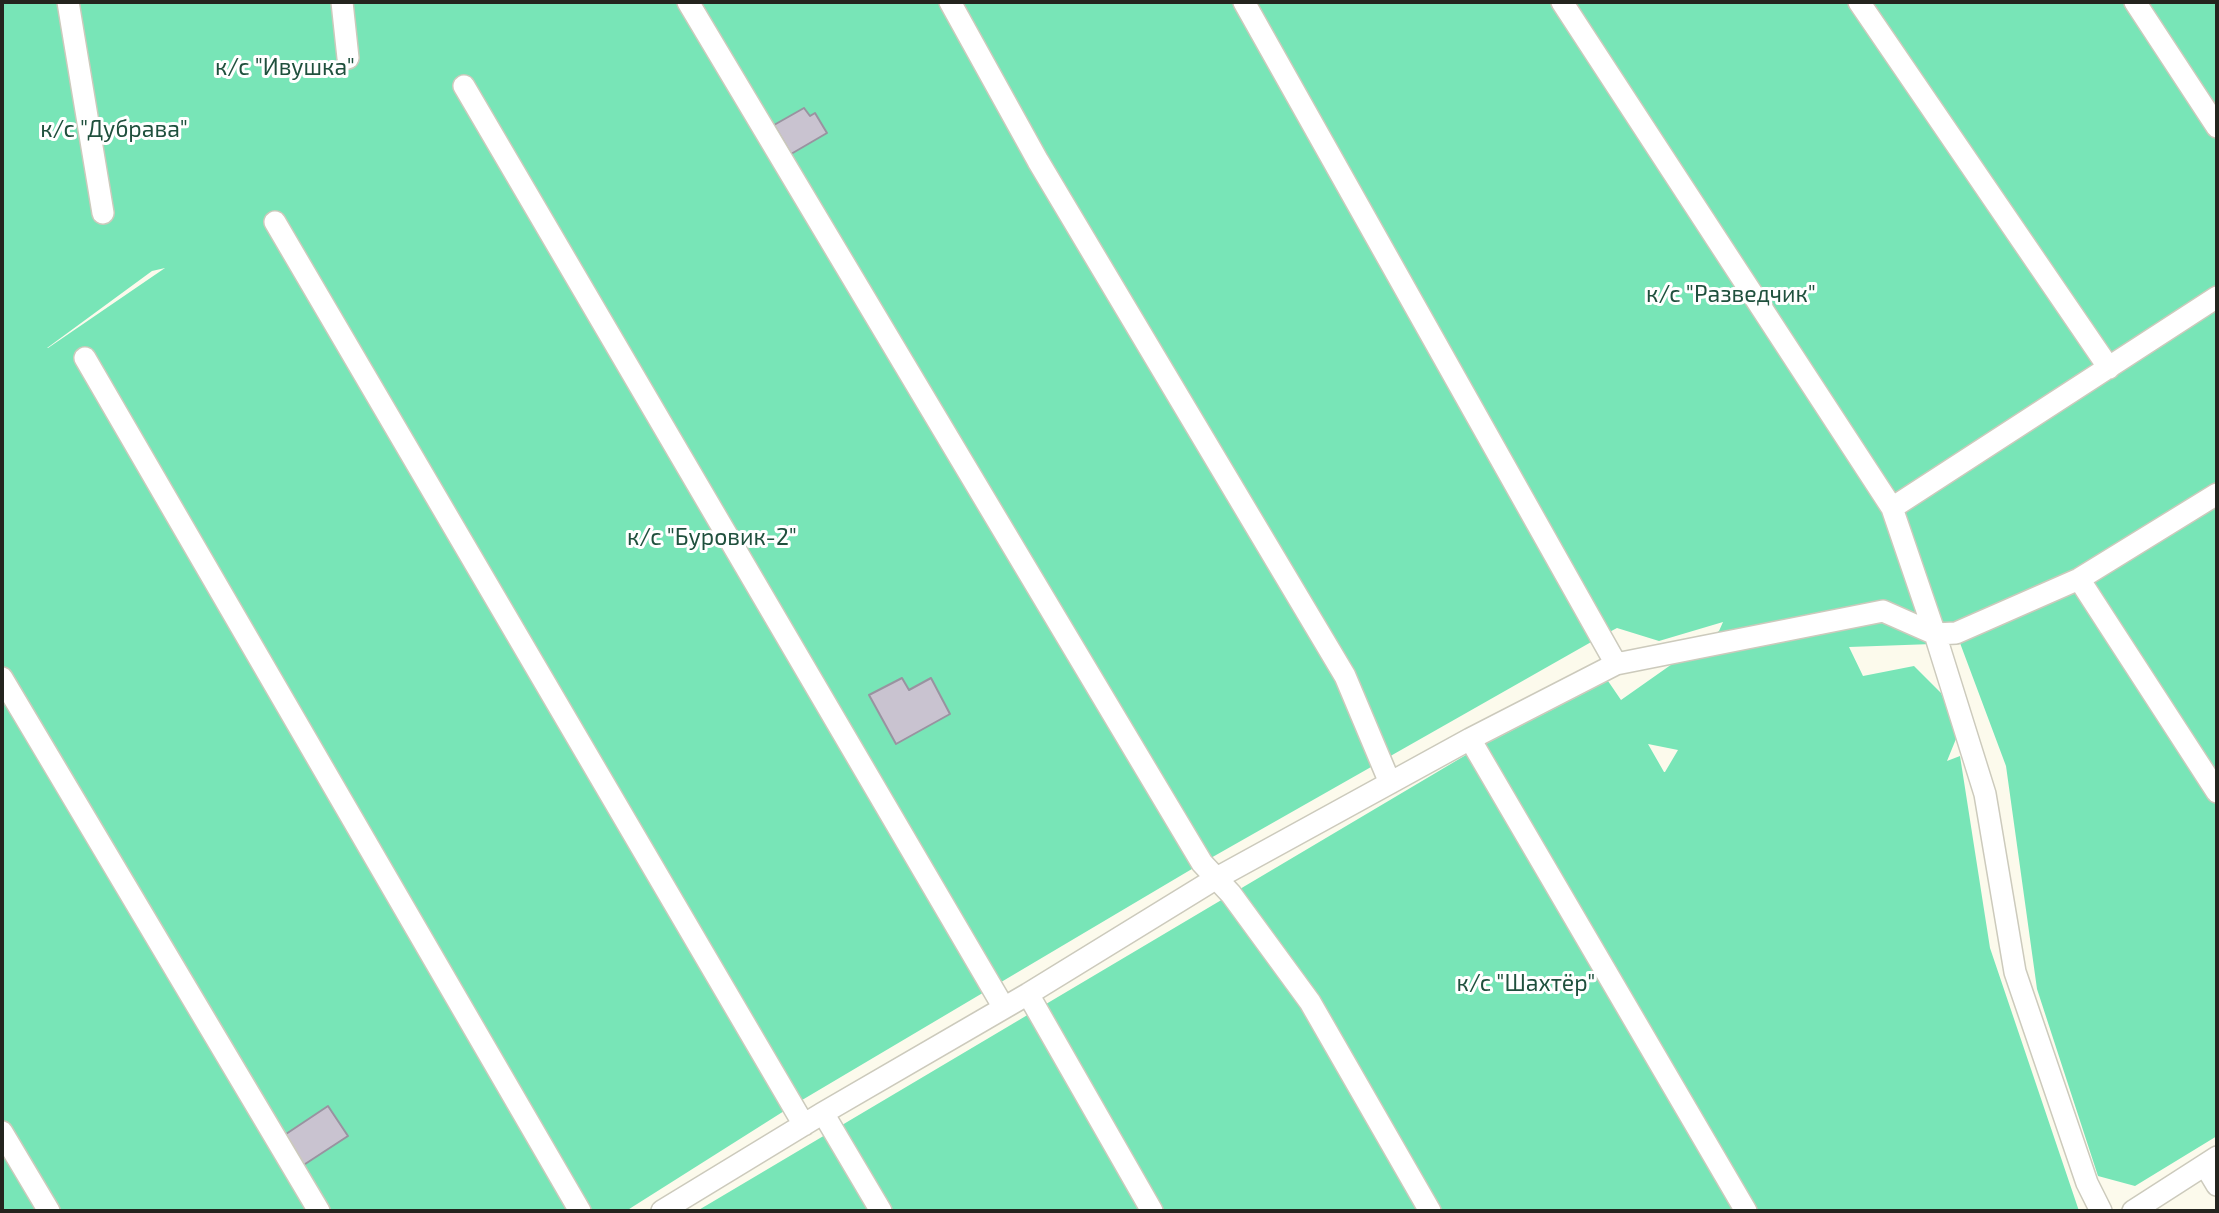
<!DOCTYPE html>
<meta charset="utf-8">
<style>
body{margin:0}
#map{position:relative;width:2219px;height:1213px;overflow:hidden;background:#fcfaec;font-family:"Exo 2",sans-serif}
canvas{display:block}
.frame{position:absolute;inset:0;border:4px solid #24241e;pointer-events:none}
</style>
<div id="map">
<canvas width="2219" height="1213"></canvas>
<div class="frame"></div>
</div>
<script>
const c = document.querySelector('canvas').getContext('2d');
c.lineJoin = 'round';
function fill(path, color) {
  c.fillStyle = color;
  c.fill(path, 'evenodd');
}
function shape(rows) {
  const path = new Path2D();
  for (const r of rows) {
    path.moveTo(r[0], r[1]);
    for (let i = 2; i < r.length; i += 2) path.lineTo(r[i], r[i + 1]);
  }
  return path;
}
function strokePath(path, color, width, dash) {
  c.strokeStyle = color;
  c.lineWidth = width;
  c.lineCap = dash ? 'butt' : 'round';
  c.setLineDash(dash || []);
  c.stroke(path);
}
function label(font, color, halo, rows, align = 'center') {
  c.font = font + ' "Exo 2",sans-serif';
  c.lineWidth = 6;
  c.setLineDash([]);
  c.textBaseline = 'middle';
  c.strokeStyle = halo;
  c.fillStyle = color;
  for (const [text, x, y, turn = 0] of rows) {
    c.save();
    c.translate(x, y);
    c.rotate((+turn || 0) * Math.PI / 180);
    c.textAlign = isNaN(turn) ? turn : align;
    if (halo) c.strokeText(text, 0, 0);
    c.fillText(text, 0, 0);
    c.restore();
  }
}
fill(shape([
 [2,2,2217,2,2217,1136,2135,1186,2098,1176,2037,989,2006,766,1960,643,1849,647,1863,676,1914,666,1941,693,1958,734,1947,761,1960,756,1990,948,2079,1211,697,1211,1476,749,1608,681,1621,700,1719,631,1723,622,1659,641,1617,628,1600,637,1202,863,792,1106,626,1211,2,1211],
 [165,268,48,348,47,348,152,271],
 [1648,744,1678,750,1665,772,1664,772]
]), '#78e5b7');
const building = shape([
 [804,108,810,116,815,113,827,133,791,154,774,125,804,108],
 [902,678,909,690,931,678,950,714,896,744,869,695,902,678],
 [328,1106,348,1136,299,1168,280,1138,328,1106]
]);
fill(building, '#c9c3d0');
strokePath(building, '#9993a0', 2);
const lane = shape([
 [68,2,103,213],
 [342,2,348,58],
 [688,2,1202,863,1231,894,1310,1002,1430,1211],
 [950,2,1038,161,1345,676,1390,783],
 [1244,2,1616,664],
 [1562,2,1892,508],
 [1859,2,2109,368],
 [2135,2,2217,127],
 [464,86,1004,1008],
 [275,222,804,1125],
 [85,358,580,1211],
 [2079,579,2217,792],
 [2,678,319,1211],
 [1470,739,1746,1211],
 [1028,994,1152,1211],
 [823,1113,881,1211],
 [2,1132,49,1211],
 [2205,1165,2217,1185],
 [662,1211,823,1113,1028,994,1215,879,1470,739,1616,664,1883,611,1935,634,1892,508,2217,297],
 [2101,1211,2087,1183,2015,972,1985,794,1935,634,1956,633,2079,579,2217,494],
 [2133,1211,2217,1157]
]);
strokePath(lane, '#cccabc', 24);
strokePath(lane, '#fff', 21);
label('23px', '#1f503d', '#fff', [
 ["к/с \"Ивушка\"",285,67],
 ["к/с \"Дубрава\"",114,129],
 ["к/с \"Разведчик\"",1731,294],
 ["к/с \"Буровик-2\"",712,537],
 ["к/с \"Шахтёр\"",1526,983]
]);
</script>
